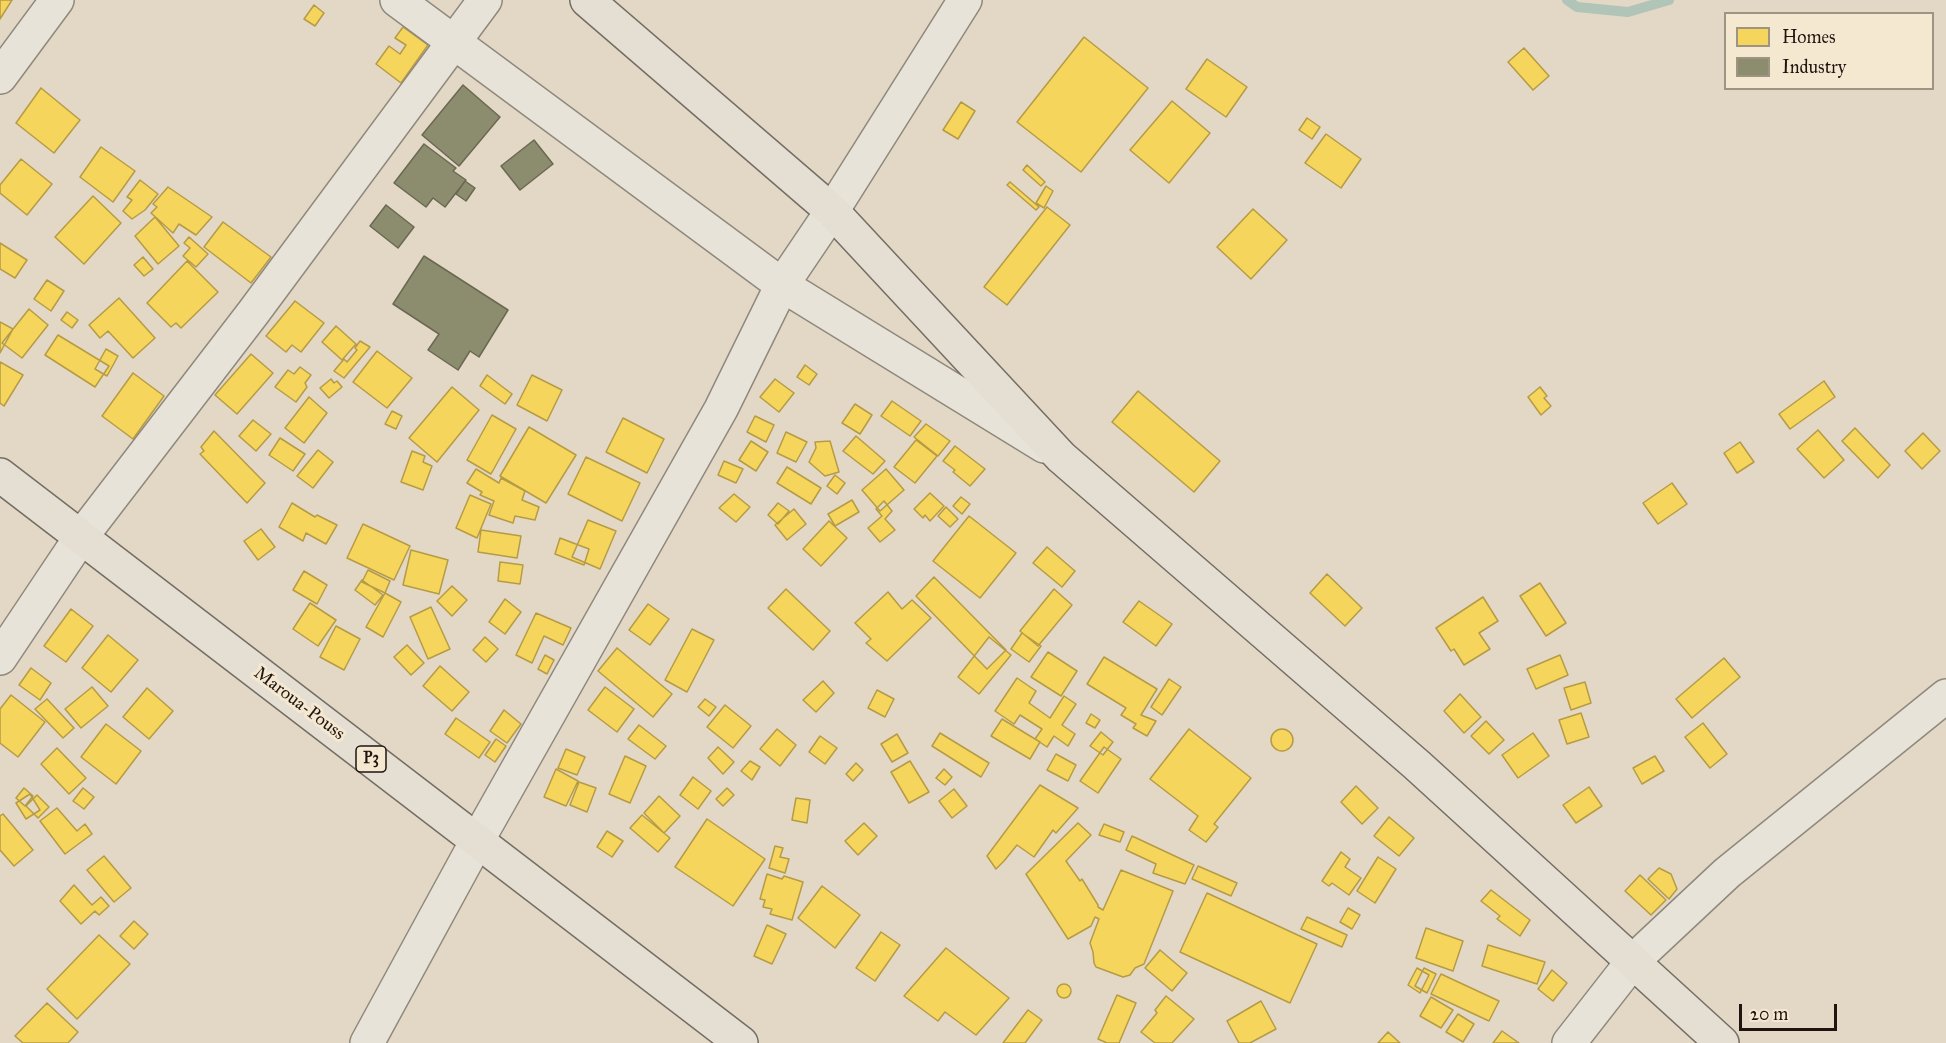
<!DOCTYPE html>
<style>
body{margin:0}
#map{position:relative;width:1946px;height:1043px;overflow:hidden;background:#e3d8c5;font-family:"IM FELL Great Primer",serif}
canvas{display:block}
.legend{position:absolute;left:1724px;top:12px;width:210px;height:78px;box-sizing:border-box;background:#f5e8d1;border:2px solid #9f9383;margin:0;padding:8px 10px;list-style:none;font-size:18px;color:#1f140f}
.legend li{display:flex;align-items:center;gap:12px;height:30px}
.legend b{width:30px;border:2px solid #9f9383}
.scale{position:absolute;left:1739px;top:1004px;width:98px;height:27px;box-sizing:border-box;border:3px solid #1f140f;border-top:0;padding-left:8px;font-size:18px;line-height:21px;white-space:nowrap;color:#1f140f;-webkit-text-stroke:4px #f5e8d1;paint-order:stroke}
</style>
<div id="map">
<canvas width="1946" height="1043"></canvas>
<ul class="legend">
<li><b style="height:16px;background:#f6d55c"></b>Homes</li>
<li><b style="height:16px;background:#8c8c6e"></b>Industry</li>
</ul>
<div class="scale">20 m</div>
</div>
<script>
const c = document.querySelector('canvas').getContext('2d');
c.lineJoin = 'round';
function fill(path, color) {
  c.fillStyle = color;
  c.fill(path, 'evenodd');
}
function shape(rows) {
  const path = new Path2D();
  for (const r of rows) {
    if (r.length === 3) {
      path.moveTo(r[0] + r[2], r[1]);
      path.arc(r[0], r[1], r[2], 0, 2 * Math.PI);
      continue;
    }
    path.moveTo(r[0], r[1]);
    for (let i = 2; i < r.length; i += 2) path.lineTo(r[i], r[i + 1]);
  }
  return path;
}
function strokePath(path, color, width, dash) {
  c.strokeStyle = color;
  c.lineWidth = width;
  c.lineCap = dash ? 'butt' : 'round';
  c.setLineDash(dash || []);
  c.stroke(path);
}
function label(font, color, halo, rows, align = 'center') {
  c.font = font + ' "IM FELL Great Primer",serif';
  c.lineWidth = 6;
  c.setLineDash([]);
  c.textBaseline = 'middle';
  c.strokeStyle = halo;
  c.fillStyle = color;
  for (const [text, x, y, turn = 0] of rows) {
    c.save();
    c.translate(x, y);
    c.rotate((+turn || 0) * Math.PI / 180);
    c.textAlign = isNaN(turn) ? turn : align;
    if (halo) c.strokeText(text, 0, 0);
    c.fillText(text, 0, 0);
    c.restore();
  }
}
const homes = shape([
 [0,0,12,0,0,19,0,0],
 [314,5,324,13,315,26,304,19,314,5],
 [403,27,428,45,401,83,376,64,389,46,400,54,406,45,395,38,403,27],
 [1084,37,1148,88,1081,172,1017,122,1084,37],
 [1524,48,1549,76,1533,90,1508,62,1524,48],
 [1207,59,1247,87,1226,117,1186,89,1207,59],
 [41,88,80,120,54,153,16,123,41,88],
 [1172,101,1210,133,1169,183,1130,150,1172,101],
 [961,102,975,111,958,139,943,130,961,102],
 [1307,118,1320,127,1312,139,1299,130,1307,118],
 [1326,134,1361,159,1341,188,1305,163,1326,134],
 [101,147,135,171,113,202,80,177,101,147],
 [21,159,52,184,27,215,0,193,0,185,21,159],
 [1027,165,1045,182,1041,186,1023,170,1027,165],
 [140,180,158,194,145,210,132,219,123,211,132,200,127,197,140,180],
 [1010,182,1039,207,1036,210,1007,185,1010,182],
 [1046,186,1053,191,1044,208,1036,203,1046,186],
 [168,187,212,217,196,235,179,224,173,233,151,213,157,207,153,204,168,187],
 [93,196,121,223,84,264,55,237,93,196],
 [1047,207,1070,225,1007,305,984,287,1047,207],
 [1253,209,1287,240,1251,279,1217,247,1253,209],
 [155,217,179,246,158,264,135,236,155,217],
 [223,222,271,257,251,283,204,247,223,222],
 [189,237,208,254,196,267,183,256,190,248,184,243,189,237],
 [0,243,27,260,15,278,0,269,0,243],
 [143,257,153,269,144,276,134,265,143,257],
 [187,261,218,292,181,328,176,323,171,327,147,303,187,261],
 [47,280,64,291,51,311,34,299,47,280],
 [119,298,155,338,133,358,108,331,100,338,89,325,119,298],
 [295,301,324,323,301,352,292,345,286,352,266,336,295,301],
 [29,309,48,325,22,358,2,343,29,309],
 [67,312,78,320,72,328,61,320,67,312],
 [0,322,13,329,0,353,0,322],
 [336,326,356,344,342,360,322,342,336,326],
 [58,335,109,366,95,387,45,355,58,335],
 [360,341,370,347,344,378,334,371,344,359,347,362,357,350,355,348,360,341],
 [106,349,118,356,107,376,95,369,106,349],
 [377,351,412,378,387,408,353,382,377,351],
 [251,354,273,373,237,414,215,395,251,354],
 [0,362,23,375,4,406,0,403,0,362],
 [805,365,817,374,809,385,797,377,805,365],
 [300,367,311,375,305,383,307,387,296,402,275,387,288,370,294,374,300,367],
 [133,373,164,396,133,439,102,416,133,373],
 [487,375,512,394,505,404,480,386,487,375],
 [532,375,562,390,547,421,517,405,532,375],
 [331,379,334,383,337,381,342,387,329,398,320,388,331,379],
 [775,379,794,393,779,412,760,397,775,379],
 [1824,381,1835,397,1790,429,1779,414,1824,381],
 [452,387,479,410,437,462,409,438,452,387],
 [1540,387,1547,396,1544,398,1551,406,1541,415,1528,397,1540,387],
 [1138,391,1220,461,1194,492,1112,422,1138,391],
 [309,397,327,413,304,443,285,428,309,397],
 [892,401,921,421,910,436,881,416,892,401],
 [855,404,872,415,860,434,842,423,855,404],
 [392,411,402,416,396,429,385,424,392,411],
 [492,415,516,429,491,474,467,460,492,415],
 [755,416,774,425,766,442,747,432,755,416],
 [623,418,664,439,647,473,606,452,623,418],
 [253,420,271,434,256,451,239,436,253,420],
 [926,424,950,441,938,456,914,437,926,424],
 [529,427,576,455,546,503,500,476,529,427],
 [1855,428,1890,465,1878,478,1842,441,1855,428],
 [1818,430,1844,460,1824,478,1797,449,1818,430],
 [214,431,265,483,247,503,200,454,204,451,201,447,214,431],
 [786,432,807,442,796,462,777,453,786,432],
 [1923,433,1940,451,1922,469,1905,451,1923,433],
 [856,436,885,461,873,474,843,451,856,436],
 [280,438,305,454,293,471,269,455,280,438],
 [916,440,937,456,915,483,894,467,916,440],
 [751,441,768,452,756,471,739,460,751,441],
 [830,441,839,472,825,476,809,462,816,448,815,442,830,441],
 [1740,442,1754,462,1737,473,1724,453,1740,442],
 [955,446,985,469,970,486,953,472,955,470,943,461,955,446],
 [318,450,333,462,313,488,297,476,318,450],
 [412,451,425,456,423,462,432,466,423,490,401,482,412,451],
 [586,457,640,483,622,521,568,494,586,457],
 [724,461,743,469,736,483,718,475,724,461],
 [787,467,821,488,811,504,777,483,787,467],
 [476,469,499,483,501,478,525,491,522,500,539,507,535,520,515,516,513,523,489,515,494,501,480,495,482,492,467,483,476,469],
 [886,469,904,490,880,511,862,490,886,469],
 [835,475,845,483,837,494,827,486,835,475],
 [1672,483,1687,504,1658,524,1643,503,1672,483],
 [930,493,944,506,930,521,925,515,923,518,914,509,930,493],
 [734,494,750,507,736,522,719,508,734,494],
 [470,495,491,504,477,538,456,528,470,495],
 [961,497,970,504,962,514,953,506,961,497],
 [852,500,859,512,835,526,828,514,852,500],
 [884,501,892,511,885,519,895,530,880,542,868,528,882,516,876,509,884,501],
 [292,503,315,517,317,515,337,525,326,544,306,533,303,541,279,527,292,503],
 [778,503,789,511,778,524,768,515,778,503],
 [946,507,958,519,950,527,938,516,946,507],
 [794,509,806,524,787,540,775,525,794,509],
 [969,516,1016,553,980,598,933,561,969,516],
 [588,520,616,531,600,569,572,557,588,520],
 [829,521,847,538,821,566,803,549,829,521],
 [363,524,410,546,394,580,347,558,363,524],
 [261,529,275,547,258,560,244,541,261,529],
 [481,530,521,536,517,558,478,552,481,530],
 [560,538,589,549,584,565,555,554,560,538],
 [1047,547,1075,571,1062,587,1033,563,1047,547],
 [411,550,448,560,439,594,403,585,411,550],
 [500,562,523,565,520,584,498,581,500,562],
 [368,570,390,581,385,593,362,582,368,570],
 [304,571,327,585,317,604,293,590,304,571],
 [1327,574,1362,608,1345,626,1310,593,1327,574],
 [934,577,1006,650,987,669,916,596,934,577],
 [362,580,383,595,375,605,355,590,362,580],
 [1540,583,1566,623,1546,636,1520,596,1540,583],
 [452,586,467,600,452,616,437,601,452,586],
 [786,589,830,631,813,650,768,608,786,589],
 [1054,589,1072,605,1038,646,1020,631,1054,589],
 [888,592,902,609,912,600,931,618,887,661,866,643,871,639,855,623,888,592],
 [385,593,401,602,383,637,366,627,385,593],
 [1483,597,1498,621,1479,633,1490,649,1464,665,1454,649,1451,651,1436,628,1483,597],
 [505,599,521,612,505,634,489,622,505,599],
 [1139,601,1172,624,1156,646,1123,622,1139,601],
 [310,603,336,620,318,646,293,629,310,603],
 [648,604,669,619,650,645,629,630,648,604],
 [431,607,450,649,428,659,410,617,431,607],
 [71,609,93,626,66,662,44,646,71,609],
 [536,613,571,628,563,645,544,636,532,663,516,655,536,613],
 [336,626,360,639,344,670,320,657,336,626],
 [692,629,714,640,687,692,665,680,692,629],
 [1022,633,1041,646,1029,662,1011,649,1022,633],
 [108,635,138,660,111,692,82,668,108,635],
 [485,637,498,649,486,662,473,650,485,637],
 [989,637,1011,655,979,694,958,677,989,637],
 [407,645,424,663,411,675,394,657,407,645],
 [617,648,672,694,653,717,598,671,617,648],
 [1048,652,1077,671,1061,696,1031,677,1048,652],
 [545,655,554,660,547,674,538,669,545,655],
 [1560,655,1568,675,1536,689,1527,669,1560,655],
 [1104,657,1157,689,1141,715,1156,721,1147,736,1133,728,1136,724,1121,715,1126,708,1087,684,1104,657],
 [1724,658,1740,677,1692,718,1676,699,1724,658],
 [440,666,469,692,452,711,423,686,440,666],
 [31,668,51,683,40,700,19,685,31,668],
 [1017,678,1036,691,1029,703,1050,718,1064,696,1076,704,1062,725,1075,734,1068,746,1054,736,1047,747,1035,739,1042,729,1020,715,1014,724,995,711,1017,678],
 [1169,679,1181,687,1162,715,1151,707,1169,679],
 [823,681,834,693,816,712,803,700,823,681],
 [1585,682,1591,703,1571,710,1564,688,1585,682],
 [92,687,108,706,81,728,65,709,92,687],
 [605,687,634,709,617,732,588,710,605,687],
 [147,688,173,711,149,739,123,717,147,688],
 [877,690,894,699,885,717,868,708,877,690],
 [1460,694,1481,717,1464,733,1444,711,1460,694],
 [11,695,45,722,18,757,0,743,0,709,11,695],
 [47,699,74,728,63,738,35,709,47,699],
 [705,699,716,707,709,716,698,707,705,699],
 [725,705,751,726,733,748,707,727,725,705],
 [504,710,521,724,507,743,490,731,504,710],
 [1581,713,1589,737,1567,744,1559,720,1581,713],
 [1091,714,1100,720,1095,728,1086,723,1091,714],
 [456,718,490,742,479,758,445,734,456,718],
 [1002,719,1040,742,1030,759,991,736,1002,719],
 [1486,721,1504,740,1489,754,1471,736,1486,721],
 [1703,723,1727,754,1710,768,1685,737,1703,723],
 [106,724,141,751,116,784,81,757,106,724],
 [639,725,666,746,655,759,628,739,639,725],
 [777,729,796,745,780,766,760,749,777,729],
 [1189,729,1251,778,1214,824,1218,827,1206,842,1189,830,1198,816,1150,779,1189,729],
 [1282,740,11],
 [1101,732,1113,742,1103,755,1090,746,1101,732],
 [940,733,989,763,981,777,932,746,940,733],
 [1533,733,1549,756,1518,778,1502,755,1533,733],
 [897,734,908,753,892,762,881,744,897,734],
 [820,736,837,748,825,764,809,752,820,736],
 [496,739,506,746,495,762,485,755,496,739],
 [718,747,734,762,723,774,708,758,718,747],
 [1104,747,1121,759,1098,793,1080,781,1104,747],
 [57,748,86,778,69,794,41,764,57,748],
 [566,749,585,757,577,775,558,768,566,749],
 [1056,754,1076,765,1068,781,1047,770,1056,754],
 [625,756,646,766,630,803,609,794,625,756],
 [1655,756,1664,771,1642,784,1633,768,1655,756],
 [750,761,760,767,752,780,741,771,750,761],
 [910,761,929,792,909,803,891,772,910,761],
 [856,763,863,770,853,781,846,774,856,763],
 [556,769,578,781,566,806,544,797,556,769],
 [944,769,952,777,945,785,936,778,944,769],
 [693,777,711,791,698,809,680,795,693,777],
 [579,782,596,788,587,812,570,805,579,782],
 [1040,785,1078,808,1056,833,1053,830,1034,857,1017,845,1004,861,996,869,987,856,1040,785],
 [1356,786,1378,808,1362,824,1341,802,1356,786],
 [1589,787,1602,806,1576,823,1563,805,1589,787],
 [24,788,33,796,25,806,16,798,24,788],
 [83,788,94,797,84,809,73,801,83,788],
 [727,788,734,795,723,806,716,799,727,788],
 [954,789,967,806,952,818,939,801,954,789],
 [30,794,40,810,26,819,16,803,30,794],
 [37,795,49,807,38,818,26,806,37,795],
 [659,796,680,816,664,833,644,813,659,796],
 [796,798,810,800,807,823,792,820,796,798],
 [57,808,77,831,85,824,92,834,65,854,40,821,57,808],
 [3,814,33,850,14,866,0,850,0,816,3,814],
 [642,815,670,838,658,852,630,828,642,815],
 [1389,817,1414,838,1399,856,1374,836,1389,817],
 [707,819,765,859,733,906,675,867,707,819],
 [864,823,877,836,858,855,845,841,864,823],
 [1078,823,1091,835,1066,861,1080,881,1082,879,1098,905,1098,907,1103,910,1121,870,1173,891,1144,964,1135,968,1130,975,1123,977,1096,967,1094,963,1093,952,1090,943,1099,919,1095,917,1091,926,1068,939,1026,874,1078,823],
 [1104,824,1124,832,1120,842,1099,835,1104,824],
 [607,831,623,841,612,857,597,847,607,831],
 [1132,836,1194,865,1185,884,1153,873,1156,864,1126,850,1132,836],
 [775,846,783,848,780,857,789,859,785,873,769,868,775,846],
 [1341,852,1350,859,1345,867,1361,878,1349,895,1332,883,1329,886,1322,881,1341,852],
 [104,856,131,888,114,902,87,870,104,856],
 [1378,857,1396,869,1375,903,1357,891,1378,857],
 [1198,866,1237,883,1231,896,1192,879,1198,866],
 [1659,868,1671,874,1677,889,1669,899,1648,879,1659,868],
 [767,874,782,879,784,876,803,882,792,920,770,914,772,909,763,907,765,900,760,899,767,874],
 [1640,875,1666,900,1651,915,1625,891,1640,875],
 [74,885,92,905,101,897,109,906,99,915,95,911,81,924,60,901,74,885],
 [822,886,860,915,835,948,798,918,822,886],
 [1491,890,1530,920,1520,936,1497,919,1500,916,1481,901,1491,890],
 [1207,893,1317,944,1290,1003,1180,952,1207,893],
 [1348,908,1360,915,1352,929,1340,922,1348,908],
 [1307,917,1347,935,1342,947,1301,929,1307,917],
 [134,921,148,934,134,949,120,936,134,921],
 [767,925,786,934,772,964,754,956,767,925],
 [1426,928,1463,941,1453,971,1416,958,1426,928],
 [881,932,900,945,875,981,856,968,881,932],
 [99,935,130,964,77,1019,47,989,99,935],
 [1488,945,1545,962,1537,984,1482,966,1488,945],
 [946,948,1009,998,976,1035,945,1012,938,1021,904,996,946,948],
 [1160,950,1187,973,1172,991,1145,968,1160,950],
 [1417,968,1429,975,1420,993,1408,985,1417,968],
 [1424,968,1436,974,1427,993,1415,986,1424,968],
 [1552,970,1567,983,1553,1001,1538,989,1552,970],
 [1441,974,1499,1001,1489,1021,1431,994,1441,974],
 [1064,991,7],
 [1117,995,1136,1003,1119,1043,1107,1043,1098,1039,1117,995],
 [1166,996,1194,1019,1172,1043,1155,1043,1141,1032,1157,1013,1155,1010,1166,996],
 [1431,997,1453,1010,1441,1028,1420,1016,1431,997],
 [1261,1001,1276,1029,1250,1043,1239,1043,1227,1021,1261,1001],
 [47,1003,78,1032,68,1043,23,1043,15,1036,47,1003],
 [1028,1010,1042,1020,1025,1043,1003,1043,1028,1010],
 [1458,1014,1474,1024,1463,1042,1446,1032,1458,1014],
 [1502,1031,1519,1043,1493,1043,1502,1031],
 [1388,1032,1400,1043,1378,1043,1388,1032]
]);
fill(homes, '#f6d55c');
strokePath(homes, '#b69b45', 1.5);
const industry = shape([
 [463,85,500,117,459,166,422,135,463,85],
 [534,140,553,164,520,190,501,166,534,140],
 [424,144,456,168,453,171,466,180,445,207,433,198,426,207,394,183,424,144],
 [465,181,475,188,466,201,456,194,465,181],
 [386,205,414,227,398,248,370,226,386,205],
 [424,256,508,310,479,357,470,351,458,370,428,350,439,334,393,304,424,256]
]);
fill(industry, '#8c8c6e');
strokePath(industry, '#6b6852', 1.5);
strokePath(shape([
 [1567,0,1577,7,1628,12,1669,0]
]), '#b0c4b7', 10);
const minor = shape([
 [397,0,782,285,1044,446],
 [0,77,57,0],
 [0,658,81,537,253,313,485,0],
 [367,1043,477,841,721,409,782,285,832,211,965,0],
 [1569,1043,1633,961,1727,873,1946,696]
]);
const major = shape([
 [587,0,832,211,1061,457,1417,765,1722,1043],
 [0,475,741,1043]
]);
strokePath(minor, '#8f887c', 36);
strokePath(major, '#746d64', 36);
strokePath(minor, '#e8e3d9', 33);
strokePath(major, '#e5ded3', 33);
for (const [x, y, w] of [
 [371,759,30]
]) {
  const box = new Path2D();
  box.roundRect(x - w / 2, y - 13, w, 26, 4.5);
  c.fillStyle = '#f5e8d1';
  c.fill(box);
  strokePath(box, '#1f140f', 1.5);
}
label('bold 16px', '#1f140f', null, [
 ["P3",371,759]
]);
label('18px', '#1f140f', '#f5e8d1', [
 ["Maroua-Pouss",299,704,37]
]);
</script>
